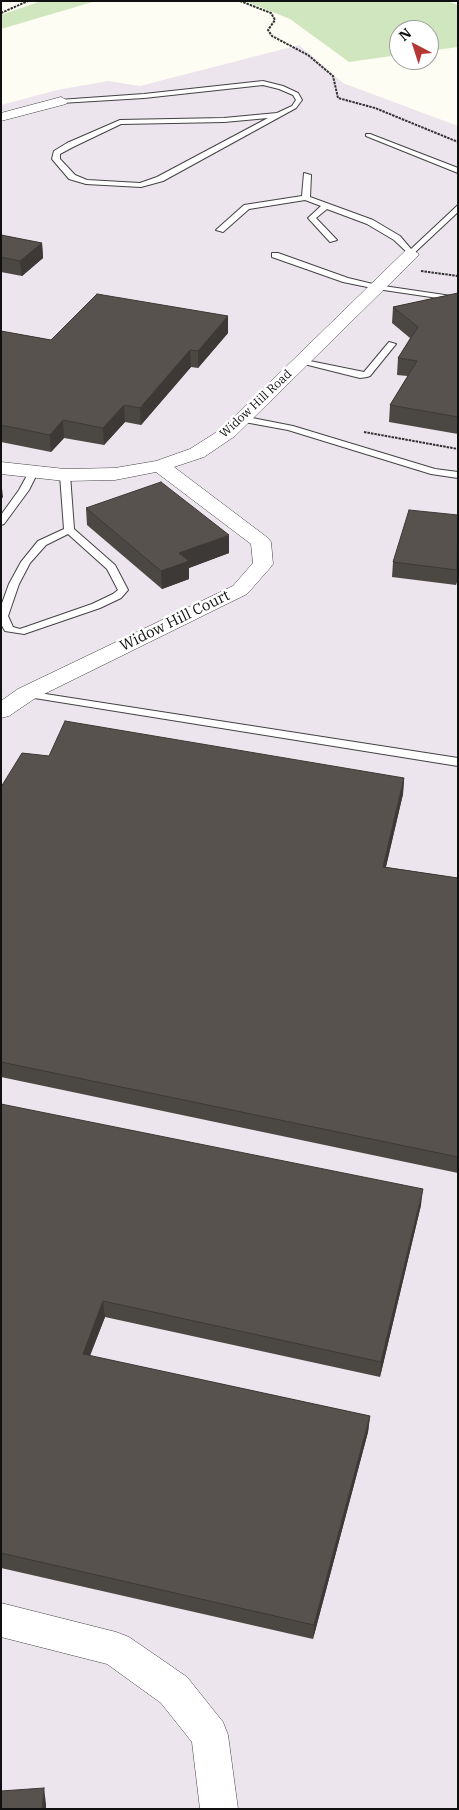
<!DOCTYPE html>
<style>
body{margin:0}
#map{position:relative;width:459px;height:1810px;overflow:hidden;background:#fefdf3;font-family:"IBM Plex Serif",serif}
canvas{display:block}
.frame{position:absolute;inset:0;border:2px solid #101010;pointer-events:none}
.north{position:absolute;left:389px;top:20px;width:50px;height:50px;box-sizing:border-box;background:#fff;border:1px solid #9f9f9f;border-radius:50%;rotate:320deg;font-size:14px;font-weight:700;line-height:20px;text-align:center;color:#101010}
.north::after{content:'';display:block;margin:auto;width:18px;height:22px;background:#b43733;clip-path:polygon(50% 0,100% 100%,50% 72%,0 100%)}
</style>
<div id="map">
<canvas width="459" height="1810"></canvas>
<div class="frame"></div>
<div class="north">N</div>
</div>
<script>
const c = document.querySelector('canvas').getContext('2d');
c.lineJoin = 'round';
function fill(path, color) {
  c.fillStyle = color;
  c.fill(path, 'evenodd');
}
function shape(rows) {
  const path = new Path2D();
  for (const r of rows) {
    path.moveTo(r[0], r[1]);
    for (let i = 2; i < r.length; i += 2) path.lineTo(r[i], r[i + 1]);
  }
  return path;
}
function strokePath(path, color, width, dash) {
  c.strokeStyle = color;
  c.lineWidth = width;
  c.lineCap = dash ? 'butt' : 'round';
  c.setLineDash(dash || []);
  c.stroke(path);
}
function label(font, color, halo, rows, align = 'center') {
  c.font = font + ' "IBM Plex Serif",serif';
  c.lineWidth = 5;
  c.setLineDash([]);
  c.textBaseline = 'middle';
  c.strokeStyle = halo;
  c.fillStyle = color;
  for (const [text, x, y, turn = 0] of rows) {
    c.save();
    c.translate(x, y);
    c.rotate((+turn || 0) * Math.PI / 180);
    c.textAlign = isNaN(turn) ? turn : align;
    if (halo) c.strokeText(text, 0, 0);
    c.fillText(text, 0, 0);
    c.restore();
  }
}
fill(shape([
 [299,45,343,83,458,126,458,1809,1,1809,1,105,57,90,108,81,140,86]
]), '#ede5ed');
fill(shape([
 [41,1,96,1,1,29,1,15],
 [245,1,447,1,458,5,458,47,429,51,429,30,399,30,399,55,349,62,290,19]
]), '#d0e6bf');
const service = shape([
 [263,81,283,86,298,93,302,100,296,108,163,181,141,187,86,184,69,179,52,159,54,151,67,143,120,120,224,118,277,113,292,106,296,100,293,95,279,89,263,85,144,98,61,103,59,102,59,100,144,94,263,81],
 [268,118,157,177,140,183,87,180,75,175,60,159,60,154,73,147,121,124,224,122,268,118],
 [366,134,370,134,458,168,458,173,366,136,366,134],
 [304,173,311,175,310,197,373,220,400,236,411,249,458,205,458,212,411,256,394,240,367,224,327,209,316,218,337,240,330,242,308,218,321,206,305,200,249,209,223,232,216,230,244,205,302,196,304,173],
 [272,253,278,253,348,278,377,285,458,297,458,301,377,289,343,282,272,257,272,253],
 [389,342,396,344,370,376,367,377,360,378,296,362,300,359,364,372,389,342],
 [242,416,293,426,435,469,458,472,458,478,431,474,288,430,239,421,237,419,242,416],
 [33,469,38,472,29,490,4,524,1,525,1,515,19,490,30,470,33,469],
 [65,472,70,475,74,529,115,565,128,590,121,598,100,608,24,634,5,631,1,624,1,606,9,584,21,562,38,541,64,529,60,475,65,472],
 [68,534,107,569,118,590,113,594,92,604,20,629,13,627,8,616,19,584,30,563,46,545,68,534],
 [26,691,458,758,458,766,22,696,21,694,26,691]
]);
const minor = shape([
 [61,97,68,101,66,104,1,121,1,113,61,97],
 [411,249,419,254,417,257,235,436,204,457,174,467,268,538,271,542,273,564,270,568,247,594,34,699,9,716,1,718,1,701,18,689,233,586,253,563,251,544,156,472,115,480,65,481,1,474,1,462,65,469,115,468,156,461,190,449,223,428,405,251,411,249],
 [1,1603,116,1632,129,1637,187,1677,223,1722,228,1735,238,1809,200,1809,192,1742,161,1703,107,1664,1,1637,1,1603]
]);
strokePath(service, '#434343', 2);
strokePath(minor, '#434343', 1);
strokePath(shape([
 [240,1,271,13,275,20,268,30,272,36,308,55,333,76,338,98,375,108,458,142],
 [1,13,28,1],
 [421,271,458,276],
 [364,432,458,449]
]), '#323232', 2, [2.5, 1]);
fill(service, '#fff');
fill(minor, '#fff');
fill(shape([
 [1,235,42,243,43,258,22,276,1,272],
 [458,293,458,434,389,422,390,405,408,376,397,375,398,358,410,338,392,323,393,307],
 [228,316,228,333,198,368,191,367,141,425,125,422,104,445,64,438,51,452,1,442,1,331,51,340],
 [86,508,229,553,189,568,189,579,162,589,87,525],
 [458,515,458,578,456,585,392,577,393,562],
 [49,756,404,778,403,794,386,867,458,878,458,1173,1,1077,1,787],
 [1,1104,421,1205,380,1377,105,1317,90,1356,370,1416,368,1432,313,1639,1,1568]
]), '#4b4742');
fill(shape([
 [42,243,43,258,22,276,20,261],
 [228,316,228,333,198,368,198,351],
 [190,350,191,367,141,425,140,408],
 [124,405,125,422,104,445,103,428],
 [63,420,64,438,51,452,50,435],
 [1,480,3,497,1,500],
 [229,535,229,553,189,568,189,579,162,589,161,571,179,553],
 [458,569,458,578,456,585],
 [404,778,403,794,382,883,383,867],
 [423,1189,421,1205,380,1377,381,1362],
 [103,1301,105,1317,84,1370,83,1354],
 [370,1416,368,1432,313,1639,314,1625],
 [44,1788,46,1804,46,1809,42,1809]
]), '#3d3936');
const building = shape([
 [1,235,42,243,20,261,1,257,1,235],
 [458,293,458,417,390,405,417,361,398,358,418,327,393,307,458,293],
 [97,294,228,316,198,351,190,350,140,408,124,405,103,428,63,420,50,435,1,425,1,331,51,340,97,294],
 [161,482,229,535,179,553,189,561,161,571,86,508,161,482],
 [409,510,458,515,457,570,393,562,409,510],
 [65,721,404,778,383,867,458,878,458,1157,1,1062,1,787,22,753,49,756,65,721],
 [1,1104,423,1189,381,1362,103,1301,83,1354,370,1416,314,1625,1,1553,1,1104],
 [44,1788,42,1809,1,1809,1,1791,44,1788]
]);
fill(building, '#57524d');
strokePath(building, '#3d3936', 1);
label('12px', '#101010', '#fff', [
 ["Widow Hill Road",256,404,-43]
]);
label('15px', '#101010', '#fff', [
 ["Widow Hill Court",175,621,-26]
]);
</script>
